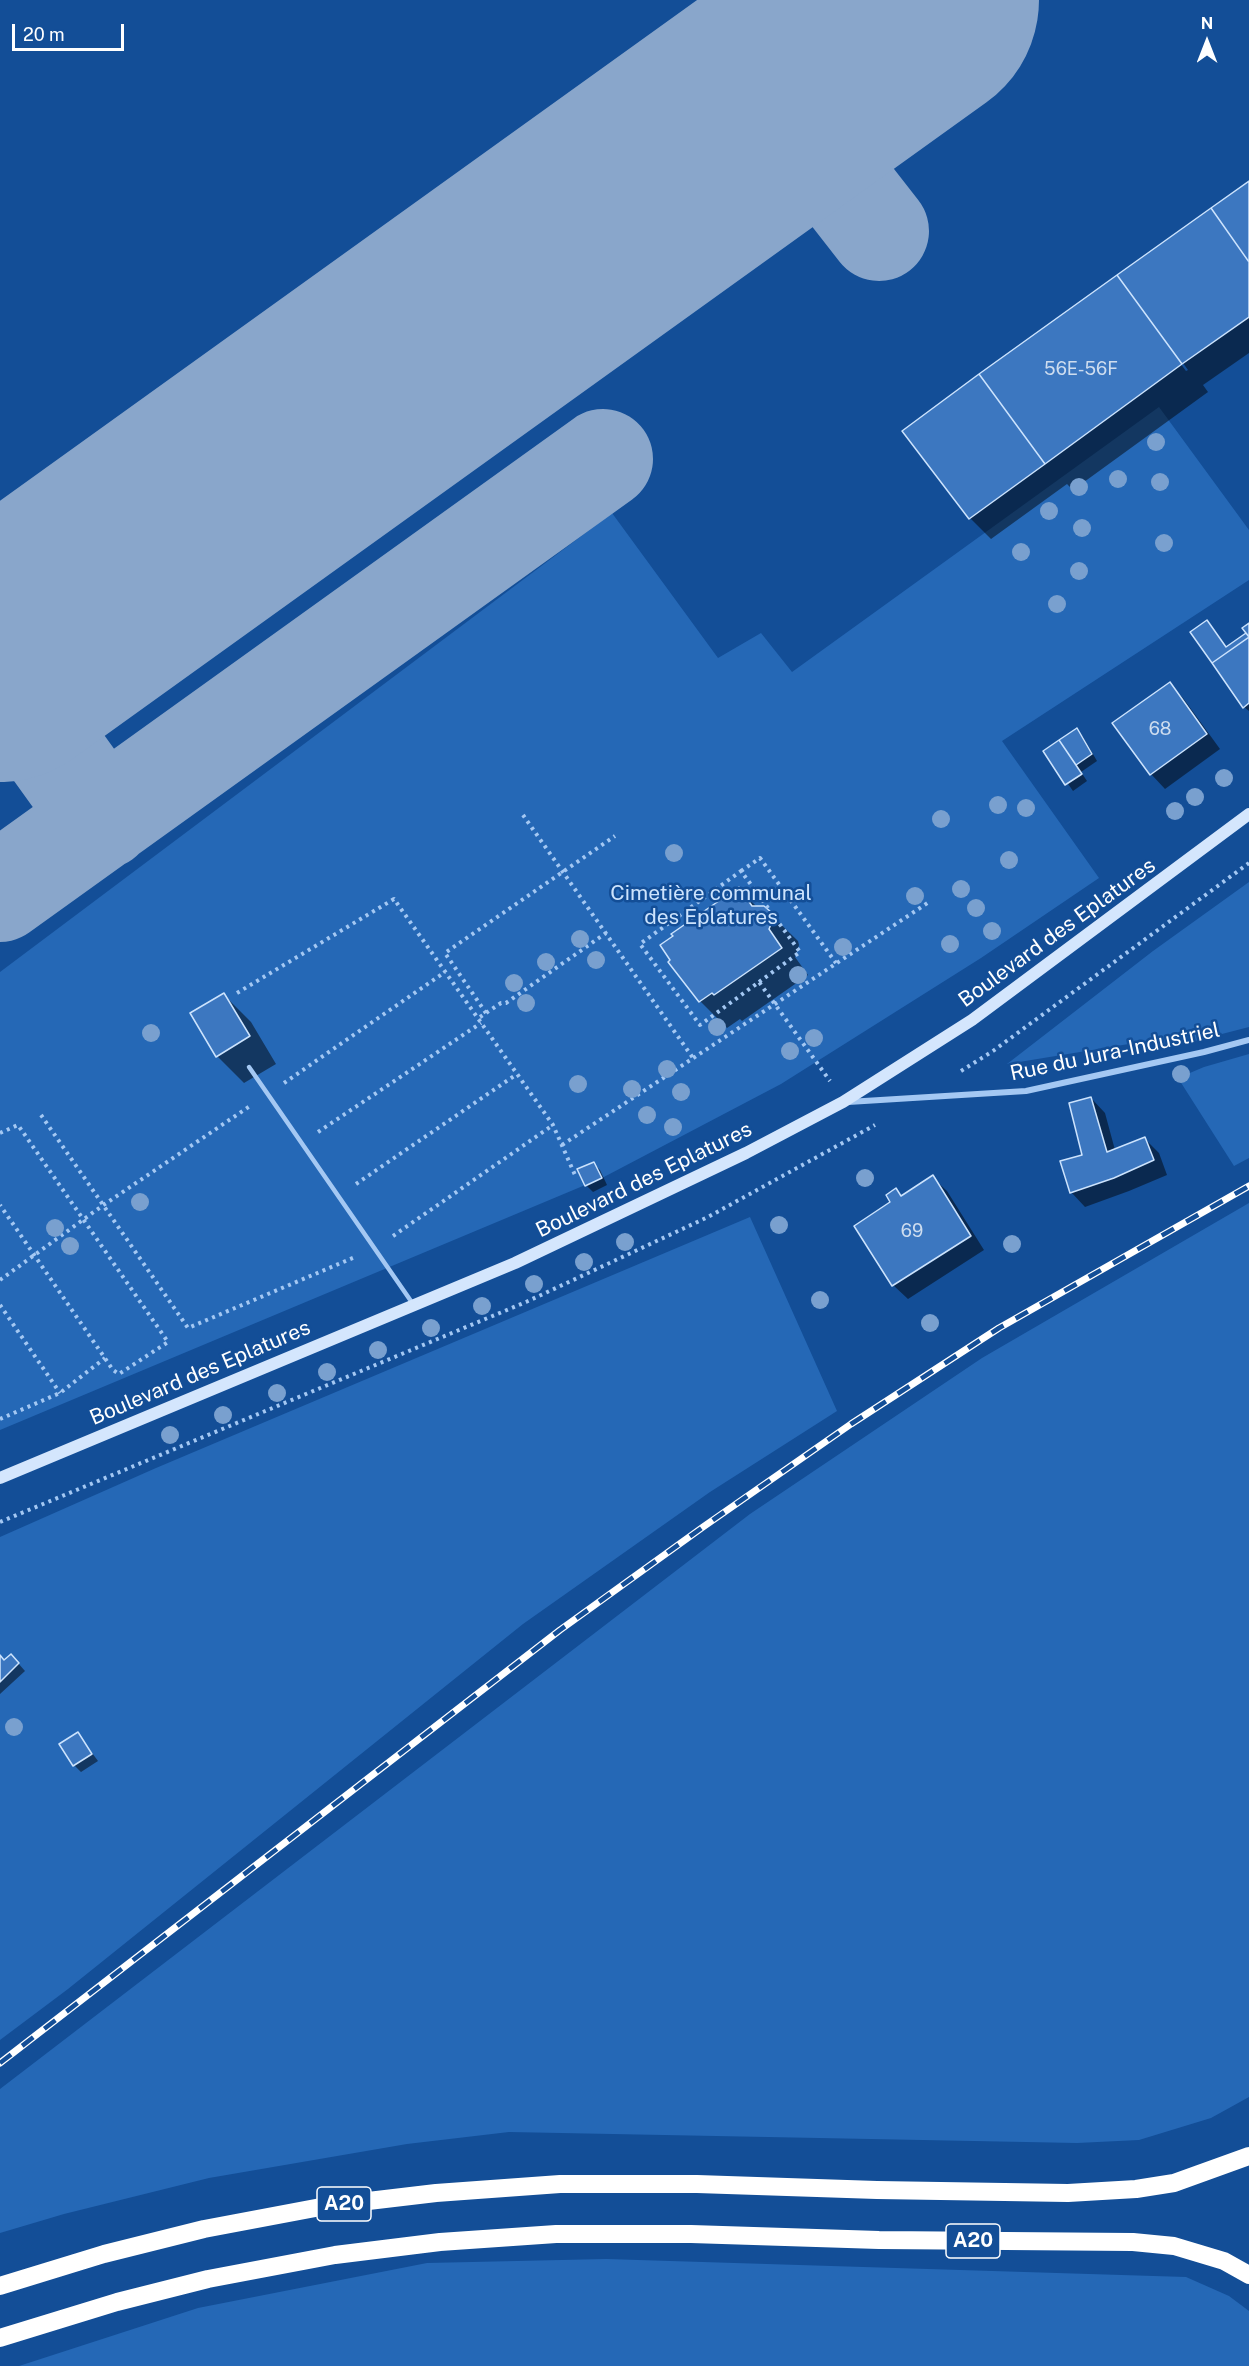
<!DOCTYPE html>
<meta charset="utf-8">
<style>
body{margin:0}
#map{position:relative;width:1249px;height:2366px;overflow:hidden;background:#134e97;font-family:"Public Sans",sans-serif}
canvas{display:block}
.north{position:absolute;left:1177px;top:12px;width:60px;height:60px;-webkit-text-stroke:4px #134e97;paint-order:stroke;rotate:0deg;font-size:16px;font-weight:700;line-height:24px;text-align:center;color:#fff}
.north::after{content:'';display:block;margin:auto;width:21px;height:27px;background:#fff;clip-path:polygon(50% 0,100% 100%,50% 72%,0 100%)}
.scale{position:absolute;left:12px;top:24px;width:112px;height:27px;box-sizing:border-box;border:3px solid #fff;border-top:0;padding-left:8px;font-size:18px;line-height:21px;white-space:nowrap;color:#fff;-webkit-text-stroke:4px #134e97;paint-order:stroke}
</style>
<div id="map">
<canvas width="1249" height="2366"></canvas>
<div class="north">N</div>
<div class="scale">20 m</div>
</div>
<script>
const c = document.querySelector('canvas').getContext('2d');
c.lineJoin = 'round';
function fill(path, color) {
  c.fillStyle = color;
  c.fill(path, 'evenodd');
}
function shape(rows) {
  const path = new Path2D();
  for (const r of rows) {
    path.moveTo(r[0], r[1]);
    for (let i = 2; i < r.length; i += 2) path.lineTo(r[i], r[i + 1]);
  }
  return path;
}
function strokePath(path, color, width, dash) {
  c.strokeStyle = color;
  c.lineWidth = width;
  c.lineCap = dash ? 'butt' : 'round';
  c.setLineDash(dash || []);
  c.stroke(path);
}
function label(font, color, halo, rows, align = 'center') {
  c.font = font + ' "Public Sans",sans-serif';
  c.lineWidth = 5;
  c.setLineDash([]);
  c.textBaseline = 'middle';
  c.strokeStyle = halo;
  c.fillStyle = color;
  for (const [text, x, y, turn = 0] of rows) {
    c.save();
    c.translate(x, y);
    c.rotate((+turn || 0) * Math.PI / 180);
    c.textAlign = isNaN(turn) ? turn : align;
    if (halo) c.strokeText(text, 0, 0);
    c.fillText(text, 0, 0);
    c.restore();
  }
}
fill(shape([
 [1159,407,1249,530,1249,580,1002,741,1099,878,981,958,781,1084,602,1178,0,1430,0,972,612,513,718,658,761,633,792,672],
 [1249,882,1249,1027,1160,1050,1153,1040,1007,1064,1153,951],
 [1249,1054,1249,1158,1234,1166,1178,1078,1204,1067],
 [1249,1203,1249,2097,1211,2118,1139,2140,1077,2143,509,2132,407,2144,209,2178,64,2214,0,2233,0,2089,750,1514,982,1358],
 [750,1217,837,1411,710,1492,523,1624,68,1989,0,2040,0,1537,156,1468],
 [606,2259,1186,2277,1229,2296,1249,2311,1249,2366,19,2366,198,2308,427,2263]
]), '#2568b6');
fill(shape([
 [1249,183,1249,353,1203,385,1208,392,1073,490,1067,484,991,539,970,518,905,431],
 [1137,305,1141,305,1188,370,1186,371],
 [1207,622,1227,648,1249,638,1249,711,1244,707],
 [1169,684,1183,698,1220,749,1165,789,1151,774,1114,723],
 [1077,730,1083,737,1097,761,1081,772,1087,781,1073,791,1045,751],
 [739,889,757,907,763,907,798,941,799,945,795,957,808,975,742,1021,740,1019,727,1028,700,1001],
 [224,995,251,1022,276,1064,244,1083,217,1056],
 [1091,1098,1105,1113,1115,1150,1145,1139,1159,1153,1167,1175,1129,1191,1085,1207,1071,1192,1084,1156],
 [593,1163,600,1170,607,1185,593,1192,586,1185],
 [932,1177,947,1191,984,1250,908,1299,893,1285,856,1226,892,1202,896,1190,903,1197],
 [0,1656,5,1661,18,1663,25,1671,0,1694],
 [78,1734,98,1761,81,1772,74,1765]
]), '#0007');
strokePath(shape([
 [776,99,879,231],
 [0,676,103,819],
 [0,892,603,459]
]), '#89a6cb', 100);
strokePath(shape([
 [0,656,913,0]
]), '#89a6cb', 252);
const building = shape([
 [1249,181,1249,262,1211,208,1249,181],
 [1211,208,1249,262,1249,317,1182,364,1117,275,1211,208],
 [1117,275,1182,364,1045,464,979,374,1117,275],
 [979,374,1045,464,969,519,902,431,979,374],
 [1207,620,1226,647,1246,633,1249,637,1212,663,1190,632,1207,620],
 [1249,623,1249,703,1243,708,1212,663,1249,637,1242,628,1249,623],
 [1170,682,1207,734,1150,775,1112,723,1170,682],
 [1077,728,1092,754,1076,765,1059,740,1077,728],
 [1059,740,1082,774,1065,785,1043,751,1059,740],
 [739,887,752,906,764,906,771,912,772,922,769,929,782,948,714,995,712,993,699,1002,668,962,670,960,660,945,673,936,671,934,739,887],
 [224,993,250,1036,216,1057,190,1013,224,993],
 [1091,1097,1107,1152,1145,1137,1154,1160,1114,1178,1070,1193,1060,1161,1082,1155,1069,1103,1091,1097],
 [594,1162,602,1178,585,1186,577,1169,594,1162],
 [933,1175,971,1236,892,1286,854,1226,890,1202,886,1195,896,1188,901,1196,933,1175],
 [11,1654,19,1663,0,1682,0,1655,4,1660,11,1654],
 [78,1732,92,1754,73,1766,59,1744,78,1732]
]);
fill(building, '#3c77c0');
strokePath(building, '#cce3fd', 1.5);
strokePath(shape([
 [523,815,693,1058],
 [741,871,760,858,836,963],
 [759,982,800,952,741,871,640,944,700,1025,759,982,830,1081],
 [237,993,394,899,553,1125,575,1175],
 [486,1013,445,953,615,836],
 [480,1017,501,1003,506,1003,606,933],
 [961,1071,993,1051,1249,863],
 [284,1083,445,972],
 [41,1115,188,1328,355,1257],
 [318,1132,481,1023],
 [0,1133,18,1125,168,1342,119,1374,113,1370,0,1205],
 [562,1145,929,902],
 [356,1184,517,1074],
 [393,1236,553,1125],
 [0,1280,102,1206,250,1106],
 [0,1305,60,1393],
 [0,1419,60,1393,105,1358],
 [0,1522,526,1302,708,1217,875,1125]
]), '#a4c8f3', 4, [3, 4.5]);
strokePath(shape([
 [249,1067,413,1304]
]), '#a4c8f3', 4.5);
strokePath(shape([
 [848,1102,1026,1091,1204,1052,1249,1040]
]), '#a4c8f3', 6);
strokePath(shape([
 [0,1478,515,1263,746,1153,843,1102,972,1020,1249,814]
]), '#d4e6fd', 12);
strokePath(shape([
 [0,2286,104,2254,204,2229,326,2206,436,2193,560,2184,697,2184,877,2190,1068,2193,1136,2189,1174,2183,1249,2156],
 [0,2338,117,2302,208,2279,335,2255,440,2242,556,2234,691,2234,879,2240,1133,2242,1174,2246,1224,2261,1249,2275]
]), '#fff', 18);
const rail = shape([
 [0,2063,560,1630,703,1527,851,1424,999,1328,1249,1186]
]);
strokePath(rail, '#fff', 7);
strokePath(rail, '#134e97', 4.5, [14]);
c.fillStyle = '#79a0cf';
for (const [x, y] of [
 [1156,442],
 [1118,479],
 [1160,482],
 [1079,487],
 [1049,511],
 [1082,528],
 [1164,543],
 [1021,552],
 [1079,571],
 [1057,604],
 [1224,778],
 [1195,797],
 [998,805],
 [1026,808],
 [1175,811],
 [941,819],
 [674,853],
 [1009,860],
 [961,889],
 [915,896],
 [976,908],
 [992,931],
 [580,939],
 [950,944],
 [843,947],
 [596,960],
 [546,962],
 [798,975],
 [514,983],
 [526,1003],
 [717,1027],
 [151,1033],
 [814,1038],
 [790,1051],
 [667,1069],
 [1181,1074],
 [578,1084],
 [632,1089],
 [681,1092],
 [647,1115],
 [673,1127],
 [865,1178],
 [140,1202],
 [779,1225],
 [55,1228],
 [625,1242],
 [1012,1244],
 [70,1246],
 [584,1262],
 [534,1284],
 [820,1300],
 [482,1306],
 [930,1323],
 [431,1328],
 [378,1350],
 [327,1372],
 [277,1393],
 [223,1415],
 [170,1435],
 [14,1727]
]) {
  c.beginPath();
  c.arc(x, y, 9, 0, 2 * Math.PI);
  c.fill();
}
label('18px', '#ceddef', null, [
 ["56E-56F",1081,369],
 ["68",1160,729],
 ["69",912,1231]
]);
for (const [x, y, w] of [
 [344,2204,54],
 [973,2241,54]
]) {
  const box = new Path2D();
  box.roundRect(x - w / 2, y - 17, w, 34, 4.5);
  c.fillStyle = '#134e97';
  c.fill(box);
  strokePath(box, '#fff', 1.5);
}
label('bold 20px', '#fff', null, [
 ["A20",344,2204],
 ["A20",973,2241]
]);
label('21px', '#cce3fd', '#134e97', [
 ["Cimetière communal",711,894],
 ["des Eplatures",711,918]
]);
label('21px', '#fff', '#134e97', [
 ["Boulevard des Eplatures",1057,933,-36],
 ["Rue du Jura-Industriel",1115,1052,-12],
 ["Boulevard des Eplatures",644,1180,-26],
 ["Boulevard des Eplatures",200,1373,-23]
]);
</script>
